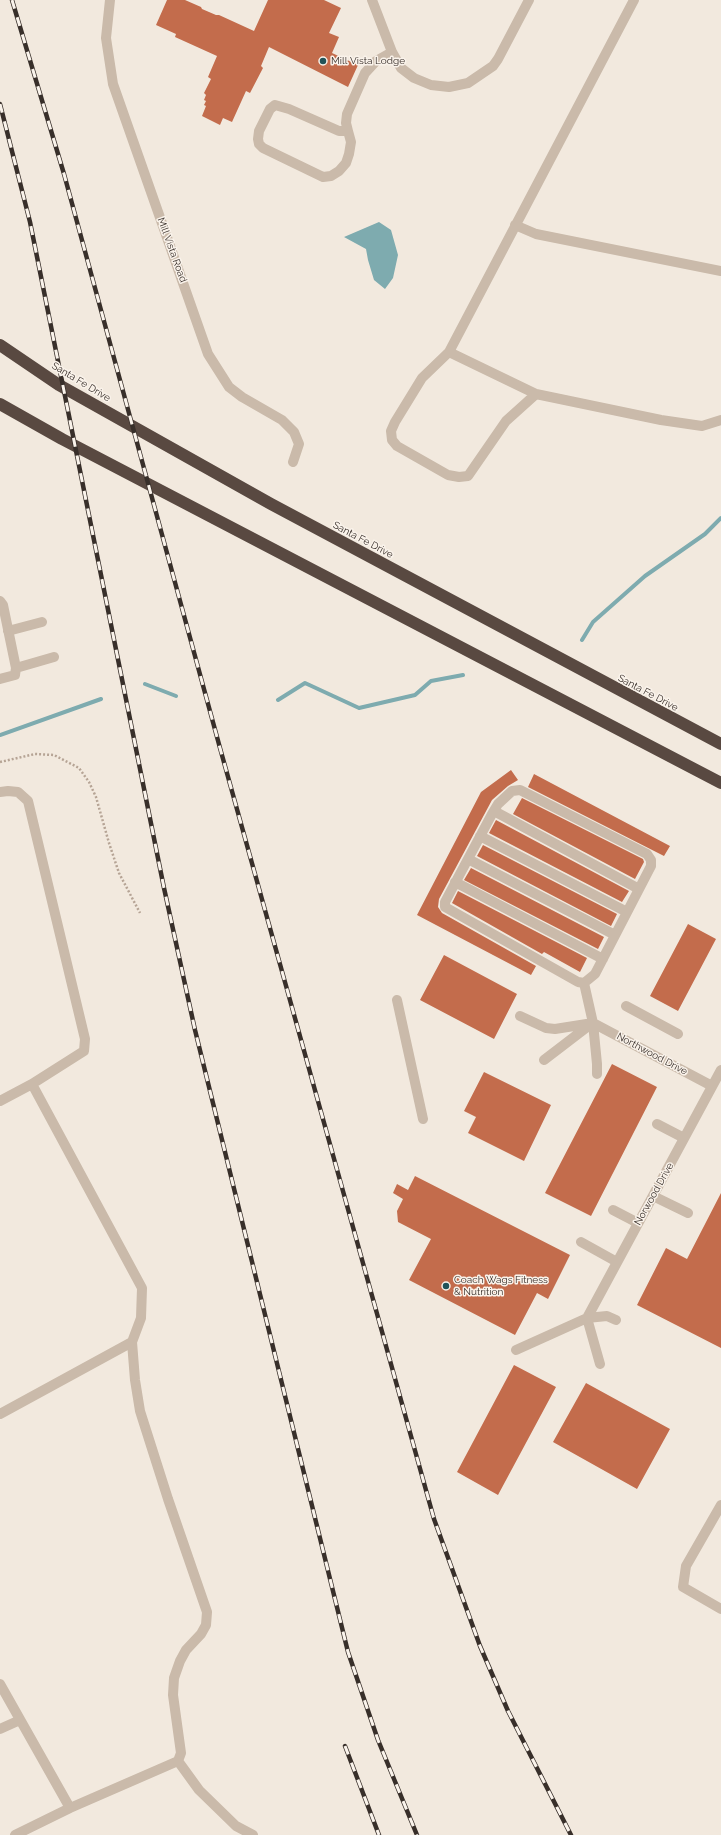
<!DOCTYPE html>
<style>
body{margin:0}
canvas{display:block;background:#f2e9de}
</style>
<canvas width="721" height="1835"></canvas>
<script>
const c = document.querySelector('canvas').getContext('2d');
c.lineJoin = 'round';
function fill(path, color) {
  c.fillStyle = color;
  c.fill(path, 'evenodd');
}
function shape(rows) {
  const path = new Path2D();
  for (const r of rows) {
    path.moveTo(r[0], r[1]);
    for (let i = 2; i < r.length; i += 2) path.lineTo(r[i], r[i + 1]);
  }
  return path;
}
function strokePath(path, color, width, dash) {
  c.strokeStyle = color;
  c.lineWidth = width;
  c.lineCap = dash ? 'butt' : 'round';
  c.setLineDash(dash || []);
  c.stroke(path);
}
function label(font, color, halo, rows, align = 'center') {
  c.font = font + ' Raleway,sans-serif';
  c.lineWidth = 3;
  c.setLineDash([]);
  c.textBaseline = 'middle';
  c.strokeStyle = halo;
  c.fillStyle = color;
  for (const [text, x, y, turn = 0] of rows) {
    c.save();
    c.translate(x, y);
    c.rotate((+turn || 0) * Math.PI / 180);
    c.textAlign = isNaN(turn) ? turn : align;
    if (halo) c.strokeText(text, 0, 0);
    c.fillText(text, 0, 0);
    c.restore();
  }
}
fill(shape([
 [379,222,391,230,398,255,393,278,385,289,374,280,368,260,366,249,344,237]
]), '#7eabaf');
strokePath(shape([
 [582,640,593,622,645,576,705,534,721,518],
 [145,684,176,696],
 [278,700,305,683,359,708,415,695,431,681,463,675],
 [0,735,101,699]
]), '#7eabaf', 4);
fill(shape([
 [167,0,185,0,201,7,202,9,216,15,219,15,254,31,268,0,324,0,341,8,329,33,339,37,332,53,358,65,348,87,269,47,261,66,263,68,250,93,246,91,232,122,223,118,220,125,202,116,206,106,204,105,206,101,204,100,206,95,204,93,211,79,208,77,217,56,175,37,176,34,156,25],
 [511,770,518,780,508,786,492,800,439,899,438,907,442,913,536,966,531,975,417,915,481,792],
 [534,774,670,846,664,856,528,787],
 [522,798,643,859,644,862,635,879,513,814],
 [496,820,629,891,622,902,489,833],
 [483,845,617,914,611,926,477,856],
 [471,868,604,937,598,949,464,880],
 [458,891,587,958,580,972,544,952,542,954,452,903],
 [688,924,716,939,678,1011,650,996],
 [444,955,517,994,494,1039,420,1000],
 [612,1064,657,1087,591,1216,545,1193],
 [484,1072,551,1105,524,1161,468,1133,476,1117,464,1111],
 [415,1176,570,1255,548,1299,537,1293,515,1335,409,1280,431,1239,398,1222,397,1211,403,1199,393,1193,397,1184,408,1190],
 [721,1193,721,1348,637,1305,666,1248,687,1259],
 [514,1365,556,1387,498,1495,457,1472],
 [586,1383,670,1429,637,1489,553,1442]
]), '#c36c4c');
strokePath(shape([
 [0,762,35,754,54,755,79,768,89,782,96,797,109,843,119,873,140,913]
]), '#b6a495', 2.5, [2, 2]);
strokePath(shape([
 [110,0,106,38,113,84,208,354,229,387,242,397,282,420,294,432,299,444,293,462],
 [372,0,392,52,401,68,414,78,431,85,449,87,468,83,493,66,498,59,529,0],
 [634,0,449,352,536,394,661,420,702,426,721,420],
 [348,131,339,131,289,109,275,105,270,109,259,131,258,139,259,144,263,148,323,177,331,176,339,171,346,163,349,154,351,142,348,131,346,123,347,114,365,73,376,61,392,52],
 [515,225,536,234,721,271],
 [449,352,422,378,395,422,391,431,392,440,397,446,448,475,459,477,468,476,506,421,536,394],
 [0,601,3,605,16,668,15,675,0,679],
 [8,631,42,622],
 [16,668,54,657],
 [0,792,8,791,18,792,28,801,85,1039,84,1051,32,1084,0,1101],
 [494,811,639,889],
 [480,836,627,912],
 [468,859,615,935],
 [455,882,603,959],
 [584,983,595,974,651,866,651,860,647,854,520,790,512,791,498,804,492,814,445,902,445,907,578,982,584,983,593,1023,597,1064,597,1074],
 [397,1000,423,1119],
 [626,1006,678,1034],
 [520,1016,546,1028,555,1029,593,1023],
 [593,1023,712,1086],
 [544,1060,591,1024],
 [32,1084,142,1288,141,1318,132,1342],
 [657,1124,684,1138],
 [653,1196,688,1213],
 [613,1210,638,1223],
 [581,1242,617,1262],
 [587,1318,721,1070],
 [587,1318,600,1364],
 [516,1350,587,1318,607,1316,616,1320],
 [0,1414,132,1342,135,1380,140,1411,168,1499,207,1612,206,1625,201,1634,186,1650,180,1661,174,1678,173,1695,181,1753,178,1761,70,1808,0,1684],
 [721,1505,686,1566,683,1587,721,1609],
 [0,1729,20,1720],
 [178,1761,199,1790,236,1826,253,1835],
 [15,1835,70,1808]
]), '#cabaaa', 10);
strokePath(shape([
 [0,345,59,385,271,504,721,744],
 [0,404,62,439,721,783]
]), '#594941', 12);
const rail = shape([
 [12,0,64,174,220,748,434,1519,480,1646,508,1711,571,1835],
 [0,104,30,222,164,888,195,1030,348,1652,378,1740,417,1835],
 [345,1746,379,1835]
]);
strokePath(rail, '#382f2a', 4.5);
strokePath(rail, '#faf3eb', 3, [9]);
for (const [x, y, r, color] of [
 [323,61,4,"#205359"],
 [446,1286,4,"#205359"]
]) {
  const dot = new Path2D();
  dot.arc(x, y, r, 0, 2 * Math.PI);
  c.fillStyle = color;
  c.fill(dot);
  strokePath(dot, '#faf3eb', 1.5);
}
label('10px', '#382f2a', '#faf3eb', [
 ["Mill Vista Lodge",331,61],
 ["Coach Wags Fitness",454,1280],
 ["& Nutrition",454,1292]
], 'left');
label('10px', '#382f2a', '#faf3eb', [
 ["Mill Vista Road",172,250,70],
 ["Santa Fe Drive",81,382,31],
 ["Santa Fe Drive",363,540,28],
 ["Santa Fe Drive",648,693,28],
 ["Northwood Drive",652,1054,28],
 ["Norwood Drive",654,1194,-61]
]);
</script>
